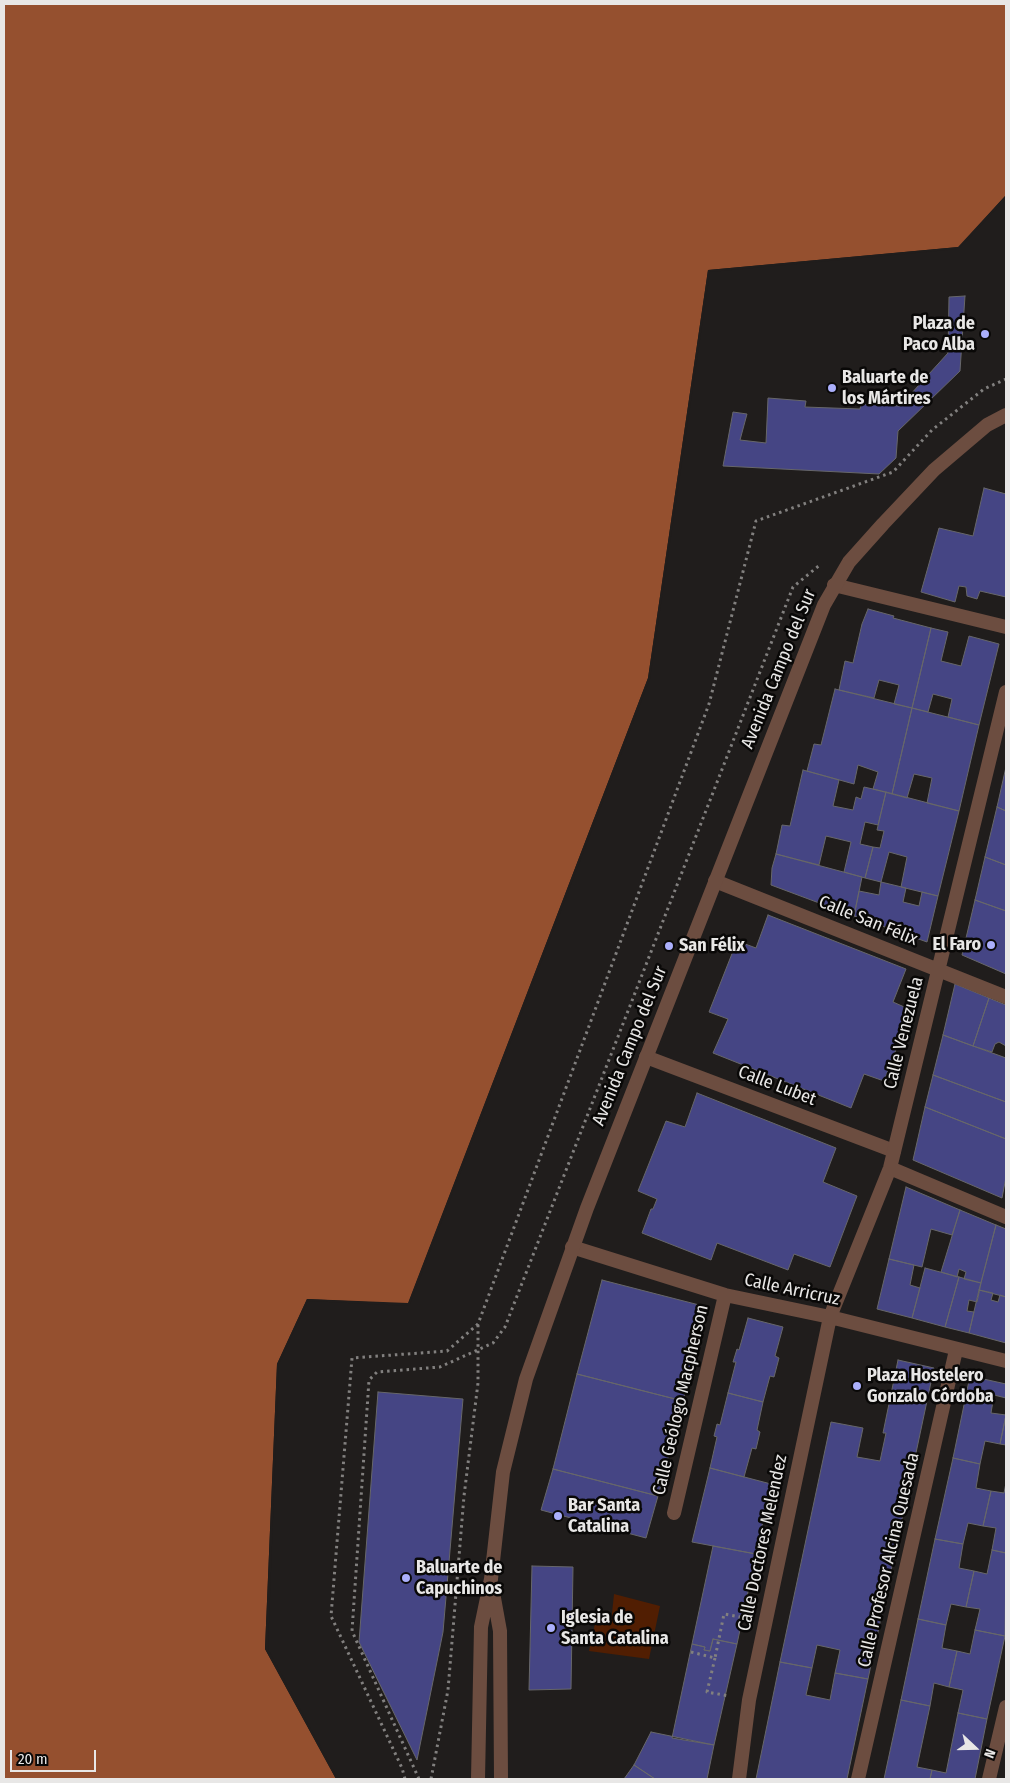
<!DOCTYPE html>
<meta charset="utf-8">
<style>
body{margin:0}
#map{position:relative;width:1010px;height:1783px;overflow:hidden;background:#201d1c;font-family:"Fira Sans Condensed",sans-serif}
canvas{display:block}
.frame{position:absolute;inset:0;border:5px solid #e8e7e6;pointer-events:none}
.north{position:absolute;left:950px;top:1723px;width:50px;height:50px;-webkit-text-stroke:4px #090807;paint-order:stroke;rotate:111deg;font-size:14px;font-weight:700;line-height:20px;text-align:center;color:#e8e7e6}
.north::after{content:'';display:block;margin:auto;width:18px;height:22px;background:#e8e7e6;clip-path:polygon(50% 0,100% 100%,50% 72%,0 100%)}
.scale{position:absolute;left:10px;top:1750px;width:86px;height:22px;box-sizing:border-box;border:2px solid #e8e7e6;border-top:0;padding-left:6px;font-size:15px;line-height:18px;white-space:nowrap;color:#e8e7e6;-webkit-text-stroke:4px #090807;paint-order:stroke}
</style>
<div id="map">
<canvas width="1010" height="1783"></canvas>
<div class="frame"></div>
<div class="north">N</div>
<div class="scale">20 m</div>
</div>
<script>
const c = document.querySelector('canvas').getContext('2d');
c.lineJoin = 'round';
function fill(path, color) {
  c.fillStyle = color;
  c.fill(path, 'evenodd');
}
function shape(rows) {
  const path = new Path2D();
  for (const r of rows) {
    path.moveTo(r[0], r[1]);
    for (let i = 2; i < r.length; i += 2) path.lineTo(r[i], r[i + 1]);
  }
  return path;
}
function strokePath(path, color, width, dash) {
  c.strokeStyle = color;
  c.lineWidth = width;
  c.lineCap = dash ? 'butt' : 'round';
  c.setLineDash(dash || []);
  c.stroke(path);
}
function label(font, color, halo, rows, align = 'center') {
  c.font = font + ' "Fira Sans Condensed",sans-serif';
  c.lineWidth = 5;
  c.setLineDash([]);
  c.textBaseline = 'middle';
  c.strokeStyle = halo;
  c.fillStyle = color;
  for (const [text, x, y, turn = 0] of rows) {
    c.save();
    c.translate(x, y);
    c.rotate((+turn || 0) * Math.PI / 180);
    c.textAlign = isNaN(turn) ? turn : align;
    if (halo) c.strokeText(text, 0, 0);
    c.fillText(text, 0, 0);
    c.restore();
  }
}
fill(shape([
 [614,1594,660,1606,649,1659,589,1651,596,1619,611,1623]
]), '#511e02');
fill(shape([
 [4,4,1006,4,1006,195,959,247,708,270,648,678,408,1304,307,1299,277,1364,265,1649,336,1779,4,1779]
]), '#95502f');
fill(shape([
 [1006,195,1006,199,959,249,710,272,650,679,410,1304,408,1306,308,1301,279,1364,268,1649,338,1779,336,1779,265,1649,277,1364,307,1299,408,1303,648,678,708,270,958,247]
]), '#201d1c');
const building = shape([
 [965,296,960,371,898,431,896,458,879,474,723,466,733,412,747,414,740,440,766,443,768,398,806,401,805,407,860,409,861,404,900,406,948,353,949,297,965,296],
 [984,488,1006,494,1006,597,980,591,977,599,967,596,966,587,959,586,955,602,921,592,939,528,973,536,984,488],
 [868,609,894,616,893,618,931,628,912,708,894,704,899,685,879,680,874,698,839,690,845,661,853,663,862,624,868,609],
 [931,628,948,632,941,661,961,666,969,636,999,644,979,725,948,717,952,699,933,694,928,712,912,708,931,628],
 [835,689,912,708,892,794,873,789,878,772,858,765,854,784,807,771,814,744,821,745,835,689],
 [912,708,979,725,959,811,927,803,932,778,914,774,907,798,892,794,912,708],
 [1006,767,1006,811,997,807,1006,767],
 [803,770,839,780,833,806,853,810,856,797,861,799,864,787,886,792,878,825,865,822,860,844,873,847,865,878,844,872,851,842,826,836,819,865,776,854,782,825,790,826,803,770],
 [886,792,959,811,938,896,901,887,907,857,889,852,881,882,865,878,873,847,880,848,884,831,877,830,886,792],
 [997,807,1006,811,1006,865,985,857,997,807],
 [776,854,862,877,854,916,771,885,772,868,776,854],
 [985,857,1006,865,1006,911,975,900,985,857],
 [881,882,906,888,903,902,919,906,922,892,938,896,927,942,854,916,859,891,879,895,881,882],
 [975,900,1006,911,1006,974,962,955,975,900],
 [768,915,906,969,893,1002,911,1010,884,1081,864,1074,851,1108,713,1053,728,1019,709,1012,737,941,756,948,768,915],
 [955,984,989,998,973,1046,943,1035,955,984],
 [989,998,1006,1005,1006,1046,999,1042,995,1044,992,1052,973,1046,989,998],
 [943,1035,1006,1058,1006,1102,933,1075,943,1035],
 [933,1075,1006,1102,1006,1139,925,1107,933,1075],
 [697,1093,836,1148,823,1182,857,1196,830,1267,794,1254,788,1270,717,1243,711,1260,642,1233,651,1209,653,1209,657,1199,638,1191,666,1121,685,1127,697,1093],
 [925,1107,1006,1139,1006,1177,1002,1198,913,1160,925,1107],
 [906,1187,960,1210,952,1235,931,1229,922,1267,889,1259,906,1187],
 [960,1210,996,1225,981,1283,964,1279,966,1272,959,1269,957,1277,941,1272,960,1210],
 [996,1225,1006,1229,1006,1297,979,1290,996,1225],
 [889,1259,914,1265,910,1285,920,1288,912,1318,877,1309,889,1259],
 [925,1268,959,1277,945,1327,912,1318,925,1268],
 [959,1277,981,1283,977,1302,969,1300,967,1311,974,1312,969,1333,945,1327,959,1277],
 [602,1280,707,1307,683,1401,577,1374,602,1280],
 [979,1290,993,1293,991,1300,998,1302,1000,1295,1006,1297,1006,1343,969,1333,979,1290],
 [748,1318,783,1327,775,1356,779,1358,774,1377,770,1376,763,1402,728,1393,736,1362,733,1362,737,1349,739,1350,748,1318],
 [898,1360,934,1368,868,1679,835,1673,840,1650,817,1645,812,1668,780,1662,831,1422,863,1428,857,1457,880,1461,886,1433,883,1433,898,1360],
 [577,1374,683,1401,658,1496,553,1469,577,1374],
 [970,1376,1006,1384,1006,1398,994,1395,991,1413,1006,1415,1000,1444,985,1441,980,1464,953,1458,970,1376],
 [378,1392,463,1399,443,1632,417,1760,359,1642,378,1392],
 [728,1393,763,1402,757,1430,760,1432,756,1449,752,1448,744,1477,710,1468,717,1437,714,1436,717,1424,720,1425,728,1393],
 [1006,1415,1006,1445,1000,1444,1006,1415],
 [953,1458,980,1464,976,1488,991,1491,983,1526,968,1523,963,1544,935,1539,953,1458],
 [710,1468,771,1484,756,1554,692,1542,710,1468],
 [553,1469,658,1496,646,1538,541,1510,553,1469],
 [1006,1483,1006,1553,992,1550,996,1528,983,1526,991,1491,1004,1493,1006,1483],
 [935,1539,963,1544,959,1568,974,1571,966,1607,951,1604,946,1625,918,1619,935,1539],
 [713,1546,756,1554,737,1644,713,1639,710,1651,704,1650,705,1647,692,1644,713,1546],
 [992,1550,1006,1553,1005,1636,975,1630,980,1609,966,1607,974,1571,987,1574,992,1550],
 [532,1566,573,1567,571,1689,529,1690,532,1566],
 [918,1619,946,1625,942,1648,957,1651,949,1687,934,1683,930,1706,901,1700,918,1619],
 [975,1630,1005,1636,987,1719,958,1713,963,1690,949,1687,957,1651,970,1654,975,1630],
 [713,1639,737,1644,714,1745,672,1738,692,1644,705,1647,704,1650,710,1651,713,1639],
 [780,1662,812,1668,806,1695,830,1700,835,1673,868,1679,847,1779,756,1779,780,1662],
 [901,1700,930,1706,917,1767,932,1770,930,1779,884,1779,901,1700],
 [958,1713,987,1719,975,1779,930,1779,932,1770,946,1773,958,1713],
 [651,1732,714,1745,707,1779,655,1779,634,1765,651,1732],
 [634,1765,655,1779,624,1779,634,1765]
]);
fill(building, '#454584');
strokePath(building, '#67676a', 1);
strokePath(shape([
 [691,1652,715,1658,724,1614,745,1618],
 [715,1658,707,1692,729,1696],
 [405,1779,402,1768,331,1616,352,1358,447,1351,478,1324,709,704,756,521,893,472,932,430,984,389,1006,379],
 [419,1779,352,1631,369,1380,377,1372,440,1367,493,1343,505,1327,793,587,821,564],
 [431,1779,448,1690,464,1496,478,1383,478,1325]
]), '#82807f', 3, [2.5, 4]);
strokePath(shape([
 [834,585,1006,627],
 [646,1057,894,1151]
]), '#6c4d40', 14);
strokePath(shape([
 [715,881,1006,997],
 [890,1168,1006,1217],
 [572,1247,725,1295,830,1317,1006,1361],
 [674,1513,725,1295],
 [739,1779,749,1700,830,1317,890,1168,1006,692],
 [858,1779,956,1350],
 [989,1779,1006,1707]
]), '#6c4d40', 14);
strokePath(shape([
 [492,1587,500,1631,501,1779],
 [478,1779,481,1627,491,1579,503,1472,526,1379,587,1208,824,605,849,562,883,524,934,470,987,425,1006,415]
]), '#6c4d40', 14);
for (const [x, y, r, color] of [
 [985,334,5,"#abaffb"],
 [832,388,5,"#abaffb"],
 [991,945,5,"#abaffb"],
 [669,946,5,"#abaffb"],
 [857,1386,5,"#abaffb"],
 [558,1516,5,"#abaffb"],
 [406,1578,5,"#abaffb"],
 [551,1628,5,"#abaffb"]
]) {
  const dot = new Path2D();
  dot.arc(x, y, r, 0, 2 * Math.PI);
  c.fillStyle = color;
  c.fill(dot);
  strokePath(dot, '#090807', 2);
}
label('bold 18px', '#e8e7e6', '#090807', [
 ["Plaza de",975,324,"right"],
 ["Paco Alba",975,345,"right"],
 ["Baluarte de",842,378],
 ["los Mártires",842,399],
 ["El Faro",981,945,"right"],
 ["San Félix",679,946],
 ["Plaza Hostelero",867,1376],
 ["Gonzalo Córdoba",867,1397],
 ["Bar Santa",568,1506],
 ["Catalina",568,1527],
 ["Baluarte de",416,1568],
 ["Capuchinos",416,1589],
 ["Iglesia de",561,1618],
 ["Santa Catalina",561,1639]
], 'left');
label('18px', '#e8e7e6', '#090807', [
 ["Avenida Campo del Sur",779,669,-68],
 ["Calle San Félix",868,921,22],
 ["Calle Venezuela",904,1033,-76],
 ["Avenida Campo del Sur",630,1046,-68],
 ["Calle Lubet",777,1086,21],
 ["Calle Arricruz",792,1290,12],
 ["Calle Geólogo Macpherson",681,1400,-77],
 ["Calle Doctores Melendez",763,1543,-78],
 ["Calle Profesor Alcina Quesada",889,1560,-77]
]);
</script>
